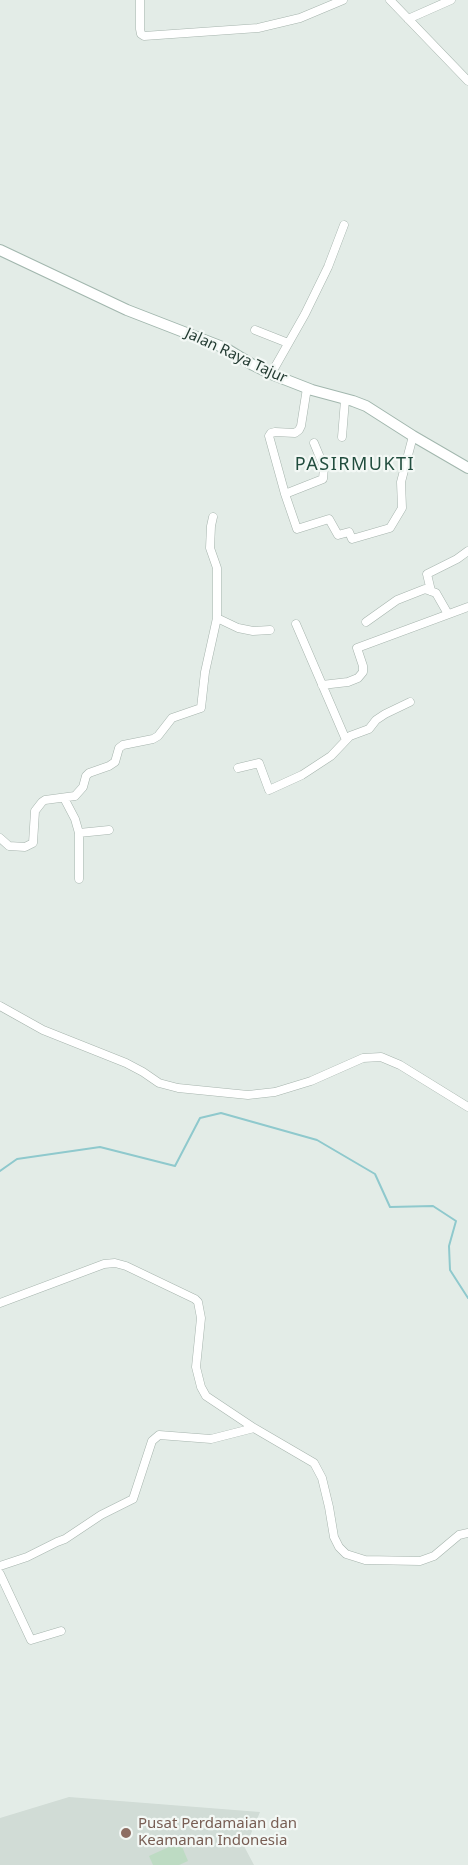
<!DOCTYPE html>
<style>
body{margin:0}
canvas{display:block;background:#e3ece7}
</style>
<canvas width="468" height="1865"></canvas>
<script>
const c = document.querySelector('canvas').getContext('2d');
c.lineJoin = 'round';
function fill(path, color) {
  c.fillStyle = color;
  c.fill(path, 'evenodd');
}
function shape(rows) {
  const path = new Path2D();
  for (const r of rows) {
    path.moveTo(r[0], r[1]);
    for (let i = 2; i < r.length; i += 2) path.lineTo(r[i], r[i + 1]);
  }
  return path;
}
function strokePath(path, color, width, dash) {
  c.strokeStyle = color;
  c.lineWidth = width;
  c.lineCap = dash ? 'butt' : 'round';
  c.setLineDash(dash || []);
  c.stroke(path);
}
function label(font, color, halo, rows, align = 'center') {
  c.font = font + ' "Noto Sans",sans-serif';
  c.lineWidth = 4.5;
  c.setLineDash([]);
  c.textBaseline = 'middle';
  c.strokeStyle = halo;
  c.fillStyle = color;
  for (const [text, x, y, turn = 0] of rows) {
    c.save();
    c.translate(x, y);
    c.rotate((+turn || 0) * Math.PI / 180);
    c.textAlign = isNaN(turn) ? turn : align;
    if (halo) c.strokeText(text, 0, 0);
    c.fillText(text, 0, 0);
    c.restore();
  }
}
fill(shape([
 [69,1797,260,1812,245,1848,254,1865,0,1865,0,1818]
]), '#d1dcd6');
fill(shape([
 [180,1842,188,1861,179,1865,153,1865,149,1856]
]), '#bddbc3');
strokePath(shape([
 [0,1171,17,1159,100,1147,175,1166,200,1118,221,1113,317,1140,375,1174,390,1207,433,1206,456,1221,449,1246,450,1270,468,1298]
]), '#8fc9cd', 2);
const minor = shape([
 [140,0,140,29,141,34,144,36,258,28,300,18,343,0],
 [390,0,468,81],
 [408,19,451,0],
 [255,330,288,343],
 [271,374,305,314,328,267,344,225],
 [307,388,301,426,299,430,295,433,275,432,271,433,269,436,285,494,297,529,329,519,338,535,349,532,352,539,390,528,402,508,401,482,413,436],
 [342,437,345,400],
 [285,494,323,479,324,467,314,443],
 [431,591,427,574,457,559,468,551],
 [217,618,238,628,253,631,270,630],
 [366,622,397,600,425,589,436,593,448,614],
 [296,624,346,740],
 [322,685,348,682,358,678,363,672,363,666,357,648,468,607],
 [238,768,259,763,269,790,302,775,331,756,350,736,369,729,376,720,385,714,410,702],
 [64,798,75,819,79,833,79,879],
 [79,833,109,830],
 [0,838,9,846,25,847,33,843,35,811,42,802,45,800,75,796,83,787,86,776,89,773,109,766,115,762,119,748,123,745,153,739,158,736,172,718,201,708,205,672,217,618,217,568,210,548,211,526,213,517],
 [0,1006,43,1030,126,1063,143,1072,159,1083,178,1088,248,1095,275,1092,311,1081,363,1058,381,1057,400,1065,468,1107],
 [0,1303,104,1264,115,1263,126,1266,195,1299,198,1302,201,1318,196,1367,201,1387,206,1396,254,1428,314,1463,322,1478,329,1507,334,1537,339,1547,346,1554,365,1560,420,1561,434,1556,459,1535,468,1533],
 [0,1566,27,1557,57,1542,65,1539,101,1515,133,1499,152,1441,159,1435,211,1439,254,1428],
 [0,1574,31,1640,61,1631]
]);
const secondary = shape([
 [0,250,127,310,225,348,253,365,271,374,312,390,353,401,366,406,413,436,468,468]
]);
strokePath(minor, '#a6b4ad', 9);
strokePath(secondary, '#a2b7ae', 12);
strokePath(minor, '#fff', 8);
strokePath(secondary, '#fff', 10);
for (const [x, y, r, color] of [
 [126,1833,6,"#8d6e63"]
]) {
  const dot = new Path2D();
  dot.arc(x, y, r, 0, 2 * Math.PI);
  c.fillStyle = color;
  c.fill(dot);
  strokePath(dot, '#f3f8f5', 2);
}
label('15px', '#243c33', '#f3f8f5', [
 ["Jalan Raya Tajur",236,356,25]
]);
label('15px', '#785e54', '#f3f8f5', [
 ["Pusat Perdamaian dan",138,1824],
 ["Keamanan Indonesia",138,1841]
], 'left');
c.letterSpacing = '1.5px';
label('18px', '#214d3e', '#f3f8f5', [
 ["PASIRMUKTI",355,465]
]);
c.letterSpacing = '0px';
</script>
